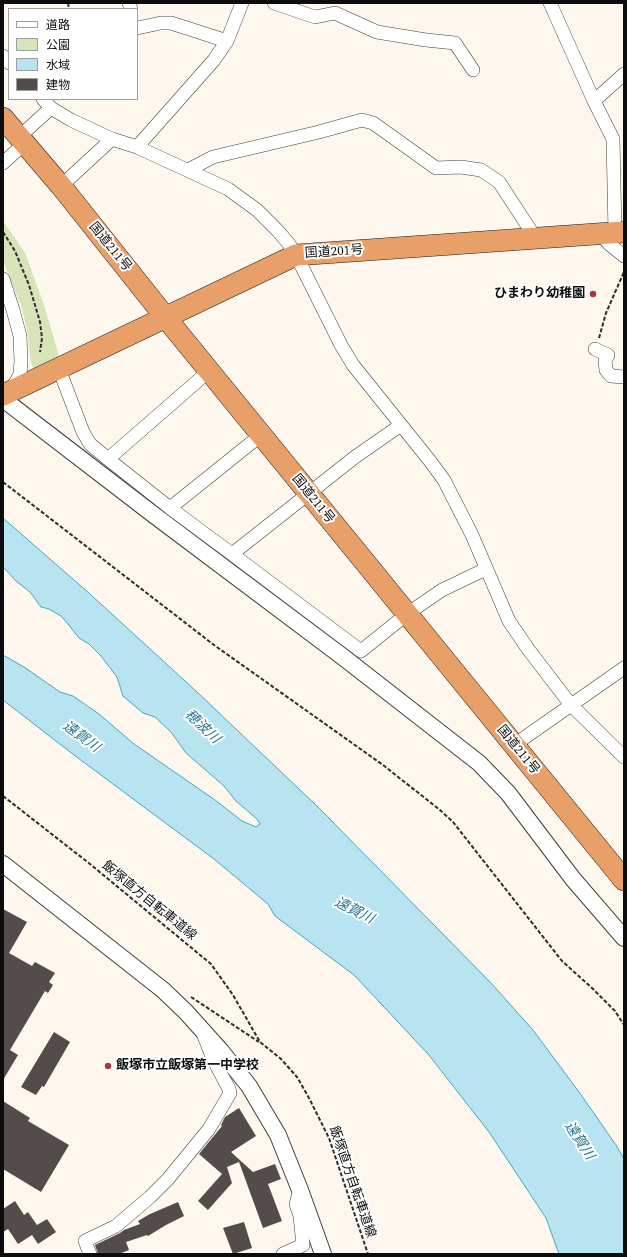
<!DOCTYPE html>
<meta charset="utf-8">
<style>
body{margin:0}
#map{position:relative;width:627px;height:1257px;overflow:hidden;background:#fdf7ed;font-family:"Source Serif 4","Noto Sans JP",serif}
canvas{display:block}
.frame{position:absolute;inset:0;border:4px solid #0c0c0c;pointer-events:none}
.legend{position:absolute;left:8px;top:8px;width:130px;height:92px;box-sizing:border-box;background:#fff;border:1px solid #9e9e9e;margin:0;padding:5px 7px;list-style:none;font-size:12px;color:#0c0c0c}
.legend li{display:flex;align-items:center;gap:8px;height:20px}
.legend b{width:20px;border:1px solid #9e9e9e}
</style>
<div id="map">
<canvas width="627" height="1257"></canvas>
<div class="frame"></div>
<ul class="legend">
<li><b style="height:5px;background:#fff"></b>道路</li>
<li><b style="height:11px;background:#d7e4ba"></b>公園</li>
<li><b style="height:11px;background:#b7e4f0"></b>水域</li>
<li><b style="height:11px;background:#544c4a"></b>建物</li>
</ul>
</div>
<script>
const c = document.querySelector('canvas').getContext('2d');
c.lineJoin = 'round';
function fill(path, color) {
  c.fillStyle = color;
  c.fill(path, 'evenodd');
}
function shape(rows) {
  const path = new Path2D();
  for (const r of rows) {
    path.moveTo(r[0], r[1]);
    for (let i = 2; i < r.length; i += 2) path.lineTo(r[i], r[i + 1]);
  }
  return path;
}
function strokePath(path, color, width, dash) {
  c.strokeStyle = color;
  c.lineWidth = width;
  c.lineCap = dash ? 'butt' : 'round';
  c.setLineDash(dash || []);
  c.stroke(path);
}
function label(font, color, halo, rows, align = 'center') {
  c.font = font + ' "Source Serif 4","Noto Sans JP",serif';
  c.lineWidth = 4;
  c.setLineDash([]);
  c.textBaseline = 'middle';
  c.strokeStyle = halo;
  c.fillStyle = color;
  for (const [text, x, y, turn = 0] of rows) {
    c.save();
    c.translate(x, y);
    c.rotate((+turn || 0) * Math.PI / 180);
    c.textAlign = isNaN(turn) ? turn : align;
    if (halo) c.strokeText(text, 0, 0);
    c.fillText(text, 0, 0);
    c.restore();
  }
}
fill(shape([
 [3,221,25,253,43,302,58,352,59,361,34,370,31,363,27,330,22,308,3,261]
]), '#d7e4ba');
const water = shape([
 [3,518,90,594,196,691,319,808,491,983,533,1030,579,1092,616,1145,624,1159,624,1254,559,1254,546,1218,489,1132,428,1054,354,975,275,916,268,904,214,859,74,755,3,700,3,655,24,667,60,692,73,696,99,714,134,744,215,800,242,821,256,827,260,824,258,820,236,801,224,786,186,753,171,732,155,717,143,713,123,696,117,677,101,656,89,644,79,638,68,624,61,616,49,609,41,607,30,592,16,581,3,567,3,518]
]);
fill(water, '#b7e4f0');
strokePath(water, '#45a4c0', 1);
fill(shape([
 [3,909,27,922,9,953,32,966,35,962,55,973,49,982,53,985,48,993,45,991,10,1050,18,1055,3,1080],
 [54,1032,70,1042,44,1087,42,1086,36,1095,21,1087],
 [3,1101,30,1118,28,1121,69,1145,41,1192,3,1169],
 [239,1108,256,1136,231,1152,253,1172,275,1164,281,1179,268,1184,282,1221,263,1228,239,1162,227,1167,232,1183,208,1210,198,1201,222,1174,199,1154,222,1126,221,1125,225,1117],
 [15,1201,24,1215,28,1212,37,1225,47,1219,56,1232,38,1244,32,1235,18,1244,8,1229,3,1232,3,1209],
 [178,1202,184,1216,166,1225,148,1236,147,1235,126,1242,129,1250,119,1254,98,1254,95,1245,120,1233,124,1230,140,1224,138,1221,150,1214],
 [244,1222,252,1248,233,1254,223,1228]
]), '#544c4a');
const minor = shape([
 [129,3,131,9],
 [274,3,315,17,335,13,377,32,426,40,455,43,473,70],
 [550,3,594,101,613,139,615,232],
 [137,28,161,23,171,23,227,41],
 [3,56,9,63],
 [43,99,51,108,71,120,112,139,137,147,228,189,257,210,278,231,289,244,296,255,341,345,353,365,430,461,444,480,472,535,509,621,528,649,571,705,624,757],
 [594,101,624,74],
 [19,137,51,108],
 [137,147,214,60,227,41,242,3],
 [3,163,25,143],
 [188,170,213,157,319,132,362,120,373,123,436,168,461,167,481,170,499,182,531,231,532,238],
 [61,186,112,139],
 [600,233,609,244,624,256],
 [3,279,13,310,20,336,21,361,20,374,15,384,9,389],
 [595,349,608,355,605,360,606,370,611,376,624,377],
 [59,369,83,432,90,444,108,459],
 [209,371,108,459,170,508,232,554,355,457,401,425],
 [170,508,261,435],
 [232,554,361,651,407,614,442,590,486,569],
 [514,745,624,668],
 [90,1254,85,1241,116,1226,150,1197,168,1179,209,1129,226,1100,230,1093,229,1089,213,1059,204,1036],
 [283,1254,303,1245,300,1216,296,1204,300,1190]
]);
const tertiary = shape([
 [3,399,154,515,343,657,479,763,508,793,573,879,624,938],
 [3,864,163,990,186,1012,221,1051,249,1086,278,1135,300,1190,323,1254]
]);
const trunk = shape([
 [3,118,61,186,166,318,624,880],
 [3,395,296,255,624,232]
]);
strokePath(minor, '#3f3f3f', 14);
strokePath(tertiary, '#3f3f3f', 18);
strokePath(trunk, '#1d1d1d', 22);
strokePath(shape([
 [68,3,69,9],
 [3,232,15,251,29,285,40,322,42,338,40,352],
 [599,338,606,313,624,272],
 [3,482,214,645,383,765,440,810,453,822,562,961,592,988,615,1011,624,1025],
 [3,796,90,864,211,964,233,995,260,1042,281,1059,297,1077,309,1098,329,1138,368,1254],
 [191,997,259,1042]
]), '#2e2e2e', 2, [4, 2]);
strokePath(minor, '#fff', 13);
strokePath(tertiary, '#fff', 16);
strokePath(trunk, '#e89f68', 21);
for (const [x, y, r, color] of [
 [593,294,4,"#ae324e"],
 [108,1066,4,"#ae324e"]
]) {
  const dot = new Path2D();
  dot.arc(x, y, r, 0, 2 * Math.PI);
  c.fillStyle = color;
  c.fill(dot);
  strokePath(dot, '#fff', 1.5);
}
label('13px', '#0c0c0c', '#fff', [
 ["国道211号",110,247,51],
 ["国道201号",334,252,-4],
 ["国道211号",313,499,51],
 ["国道211号",518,750,51],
 ["飯塚直方自転車道線",149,901,39],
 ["飯塚直方自転車道線",352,1182,71]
]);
label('bold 13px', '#0c0c0c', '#fff', [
 ["ひまわり幼稚園",585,294],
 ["飯塚市立飯塚第一中学校",116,1066,"left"]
], 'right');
label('italic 14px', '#227491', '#fff', [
 ["穂波川",202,727,43],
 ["遠賀川",81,737,36],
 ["遠賀川",354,911,27],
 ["遠賀川",579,1141,57]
]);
</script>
